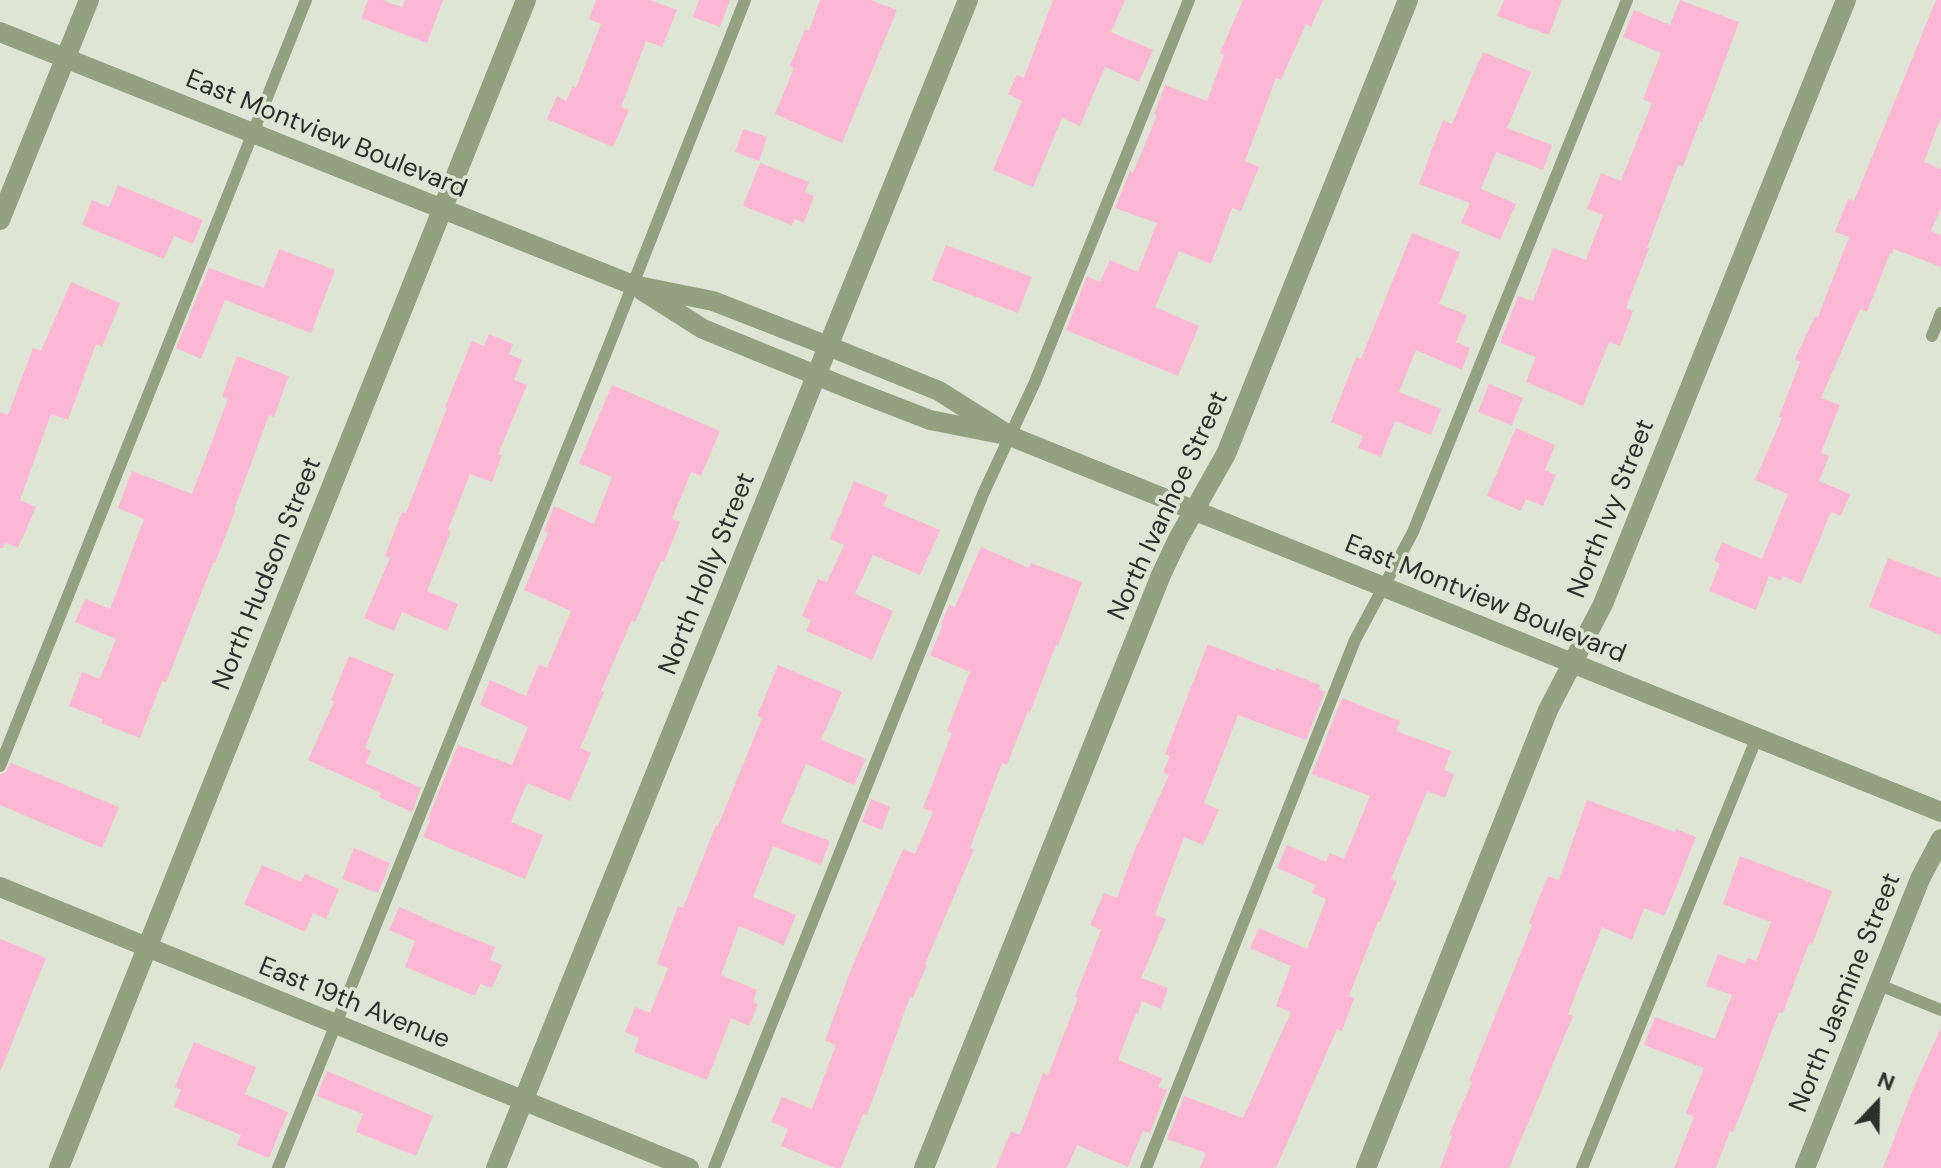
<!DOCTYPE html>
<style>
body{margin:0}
#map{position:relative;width:1941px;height:1168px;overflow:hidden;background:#dee5d5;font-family:"DM Sans",sans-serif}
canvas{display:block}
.north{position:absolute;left:1837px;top:1064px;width:80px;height:80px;-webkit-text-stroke:6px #dee5d5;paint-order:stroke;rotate:22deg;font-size:22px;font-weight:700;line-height:32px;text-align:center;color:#2d2f2a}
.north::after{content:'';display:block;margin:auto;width:28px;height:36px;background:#2d2f2a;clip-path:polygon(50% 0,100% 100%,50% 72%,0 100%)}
</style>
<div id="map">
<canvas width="1941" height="1168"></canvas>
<div class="north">N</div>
</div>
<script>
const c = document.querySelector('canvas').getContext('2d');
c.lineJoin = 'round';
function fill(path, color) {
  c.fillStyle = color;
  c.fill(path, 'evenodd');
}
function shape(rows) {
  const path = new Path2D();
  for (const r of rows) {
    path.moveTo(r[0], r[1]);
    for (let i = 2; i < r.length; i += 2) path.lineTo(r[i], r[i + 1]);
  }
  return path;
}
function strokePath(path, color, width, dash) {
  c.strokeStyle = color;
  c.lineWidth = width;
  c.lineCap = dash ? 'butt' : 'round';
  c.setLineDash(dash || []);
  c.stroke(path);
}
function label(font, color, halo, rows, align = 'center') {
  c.font = font + ' "DM Sans",sans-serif';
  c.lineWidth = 7;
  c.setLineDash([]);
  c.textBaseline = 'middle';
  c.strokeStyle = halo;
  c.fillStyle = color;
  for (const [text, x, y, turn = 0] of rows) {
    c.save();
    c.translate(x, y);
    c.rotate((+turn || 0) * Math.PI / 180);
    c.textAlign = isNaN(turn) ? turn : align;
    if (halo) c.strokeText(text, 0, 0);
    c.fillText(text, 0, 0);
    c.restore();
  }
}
fill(shape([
 [368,0,382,0,402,7,405,0,443,0,427,43,361,18],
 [596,0,650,0,677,10,662,47,646,41,621,107,629,110,613,147,547,119,557,96,566,101,573,86,576,88,601,24,589,19],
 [699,0,730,0,720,27,693,17],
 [820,0,870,0,897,10,842,143,775,114,794,68,790,66,805,29,809,31],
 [1053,0,1125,0,1111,32,1153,50,1139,82,1105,67,1080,126,1062,118,1033,187,993,170,1022,101,1008,94,1017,75,1024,78],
 [1243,0,1323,0,1311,27,1306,24,1281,80,1276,78,1245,161,1259,167,1241,211,1232,208,1211,264,1179,251,1155,307,1199,326,1178,376,1066,330,1087,276,1100,282,1110,260,1138,272,1157,223,1115,208,1130,171,1133,173,1157,115,1154,114,1165,85,1207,101,1224,55,1220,53],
 [1504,0,1562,0,1549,35,1497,16],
 [1680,0,1739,22,1702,122,1700,121,1683,167,1678,165,1647,248,1649,248,1626,308,1633,311,1620,346,1609,342,1583,406,1526,382,1536,357,1500,343,1518,296,1533,301,1553,248,1586,260,1603,215,1587,209,1601,173,1621,181,1652,103,1643,99,1661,53,1623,37,1634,10,1670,25],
 [1936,0,1941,0,1941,117,1924,162,1941,169,1941,208,1931,231,1941,235,1941,267,1894,249,1892,254,1890,253,1867,312,1860,309,1821,398,1840,405,1821,453,1829,456,1819,481,1850,494,1841,516,1831,512,1801,584,1783,576,1781,581,1769,576,1756,610,1709,591,1720,564,1714,561,1722,542,1762,559,1788,494,1755,480,1782,418,1779,417,1800,362,1795,359,1815,316,1818,317,1849,237,1835,232,1848,199,1854,201],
 [1483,52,1531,72,1507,128,1552,145,1543,170,1496,152,1481,189,1516,204,1500,240,1461,223,1470,203,1419,184,1443,120,1452,124],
 [743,129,767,137,759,161,735,152],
 [760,163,809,182,805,192,814,196,804,223,795,219,792,225,743,206],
 [118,185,203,220,193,244,174,236,164,259,82,225,92,200,109,207],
 [1412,233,1460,252,1439,304,1467,315,1456,342,1470,348,1462,370,1416,350,1399,392,1441,409,1431,435,1395,421,1381,457,1358,448,1363,436,1331,422,1356,357,1361,359],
 [946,245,1032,277,1018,313,932,280],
 [279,249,335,270,311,333,225,300,201,359,176,348,209,268,264,288],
 [71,282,120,303,102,347,96,344,68,420,51,414,20,500,36,507,18,548,5,543,3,548,0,548,0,412,8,415,33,348,41,351],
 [489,334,513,344,509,354,522,360,514,380,527,385,498,454,502,455,492,482,470,474,448,530,451,531,427,591,458,604,447,631,402,612,394,631,364,618,390,558,385,556,402,512,406,513,447,408,445,407,472,341,484,346],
 [237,356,289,376,274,417,269,415,234,510,235,511,215,563,213,563,166,683,162,681,140,738,101,723,103,719,69,706,82,672,100,679,116,639,75,622,85,599,110,609,144,519,118,508,132,471,192,494,228,399,222,397],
 [1489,384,1523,398,1512,425,1478,412],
 [612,385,720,431,701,476,691,472,672,519,680,522,664,562,661,561,635,622,632,620,601,691,604,692,580,748,591,753,570,801,527,783,511,822,543,835,525,879,423,837,430,820,428,819,458,745,512,765,528,727,480,705,490,680,526,696,539,664,547,668,571,611,524,590,548,533,544,531,554,506,594,524,612,477,579,463],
 [1516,428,1555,445,1545,470,1556,475,1543,506,1526,499,1521,511,1487,496],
 [854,481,888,495,883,506,940,530,920,575,873,555,855,594,893,611,872,660,806,631,811,620,802,616,818,579,827,582,844,545,830,539],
 [981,547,1029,568,1031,563,1082,582,1058,646,1056,645,1030,712,1028,711,1007,765,1002,763,970,848,974,849,925,964,927,965,913,998,910,997,867,1115,863,1114,841,1168,835,1168,781,1146,788,1129,771,1122,782,1097,812,1109,836,1045,825,1041,850,972,903,849,915,854,933,812,923,808,952,733,947,731,970,672,930,655,943,625,941,624,949,605,955,607],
 [1888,558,1941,578,1941,635,1869,607],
 [1208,644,1275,671,1276,668,1320,685,1319,689,1325,692,1306,740,1238,715,1204,803,1219,810,1203,845,1184,837,1155,915,1166,919,1141,978,1168,988,1161,1009,1142,1001,1138,1014,1136,1013,1118,1060,1162,1078,1158,1087,1167,1090,1150,1133,1143,1131,1128,1167,1077,1145,1067,1168,996,1168,1011,1131,1020,1135,1043,1073,1048,1075,1078,998,1075,997,1101,930,1090,925,1104,893,1117,898,1137,844,1138,844,1169,775,1163,773,1170,756,1165,754],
 [349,656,394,674,365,748,371,751,366,763,421,788,412,812,379,797,381,793,308,760,334,702,331,700],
 [778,665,842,692,821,740,866,759,854,785,806,764,781,823,830,841,821,865,773,846,753,897,796,915,784,945,739,926,721,975,757,990,753,1002,758,1004,749,1026,731,1018,707,1080,634,1052,639,1038,625,1032,635,1007,650,1013,668,968,657,964,678,906,683,908,716,825,718,826,762,718,757,716],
 [1342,698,1400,721,1396,731,1451,751,1444,770,1454,774,1445,798,1427,791,1391,879,1397,881,1380,922,1378,921,1349,996,1354,998,1342,1031,1337,1029,1276,1168,1200,1168,1206,1153,1167,1139,1184,1096,1243,1118,1291,1012,1276,1006,1291,966,1250,948,1259,928,1307,949,1326,899,1312,893,1316,885,1277,868,1287,845,1326,862,1330,853,1344,859,1370,796,1312,774],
 [11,763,119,807,102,848,0,805,0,775,6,772],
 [871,799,890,807,882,830,862,822],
 [1587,800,1675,832,1676,829,1696,837,1676,888,1664,916,1644,908,1632,940,1602,927,1568,1014,1573,1016,1509,1168,1440,1168,1452,1136,1449,1135,1472,1082,1469,1081,1532,925,1529,923,1548,876,1559,880],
 [354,848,390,863,378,893,342,879],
 [1740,856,1832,891,1812,945,1809,943,1783,1013,1779,1012,1747,1098,1733,1132,1730,1131,1716,1168,1674,1168,1694,1117,1686,1113,1704,1068,1644,1045,1655,1017,1715,1039,1732,995,1706,986,1718,954,1745,964,1748,958,1756,961,1771,922,1723,904],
 [262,865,301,882,305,874,339,889,326,919,313,913,305,932,244,904],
 [399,907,423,917,422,918,495,947,490,960,502,965,492,988,480,984,475,996,405,967,415,941,389,930],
 [0,939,46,958,1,1070,0,1070],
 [1941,1028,1941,1168,1883,1168,1914,1087],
 [194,1042,256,1067,245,1094,288,1112,269,1158,237,1145,241,1135,174,1107,181,1090,175,1087],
 [327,1071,433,1116,416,1156,356,1132,363,1114,317,1096]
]), '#fbb7d3');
strokePath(shape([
 [1932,336,1941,313],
 [0,766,306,0],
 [1877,984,1941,1010],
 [278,1168,611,340,745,0],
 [714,1168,983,494,1035,382,1189,0],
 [1146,1168,1355,640,1413,532,1627,0],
 [1582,1168,1757,737]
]), '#94a180', 12);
strokePath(shape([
 [0,220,89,0],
 [0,887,689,1168],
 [59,1168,526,0],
 [496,1168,968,0],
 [924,1168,1161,575,1178,539,1226,454,1408,0],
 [1366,1168,1548,710,1603,604,1846,0],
 [1805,1168,1920,879,1941,839]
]), '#94a180', 20);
strokePath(shape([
 [0,32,633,285,713,301,828,346,939,391,1010,436,1941,812],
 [643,291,703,329,850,389,930,420,1001,434]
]), '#94a180', 20);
label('26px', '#2d2f2a', '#dee5d5', [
 ["East Montview Boulevard",326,135,22],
 ["North Ivanhoe Street",1169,506,-65],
 ["North Ivy Street",1612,509,-68],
 ["North Hudson Street",268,574,-68],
 ["North Holly Street",708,574,-68],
 ["East Montview Boulevard",1485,600,22],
 ["North Jasmine Street",1846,993,-68],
 ["East 19th Avenue",354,1004,22]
]);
</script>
